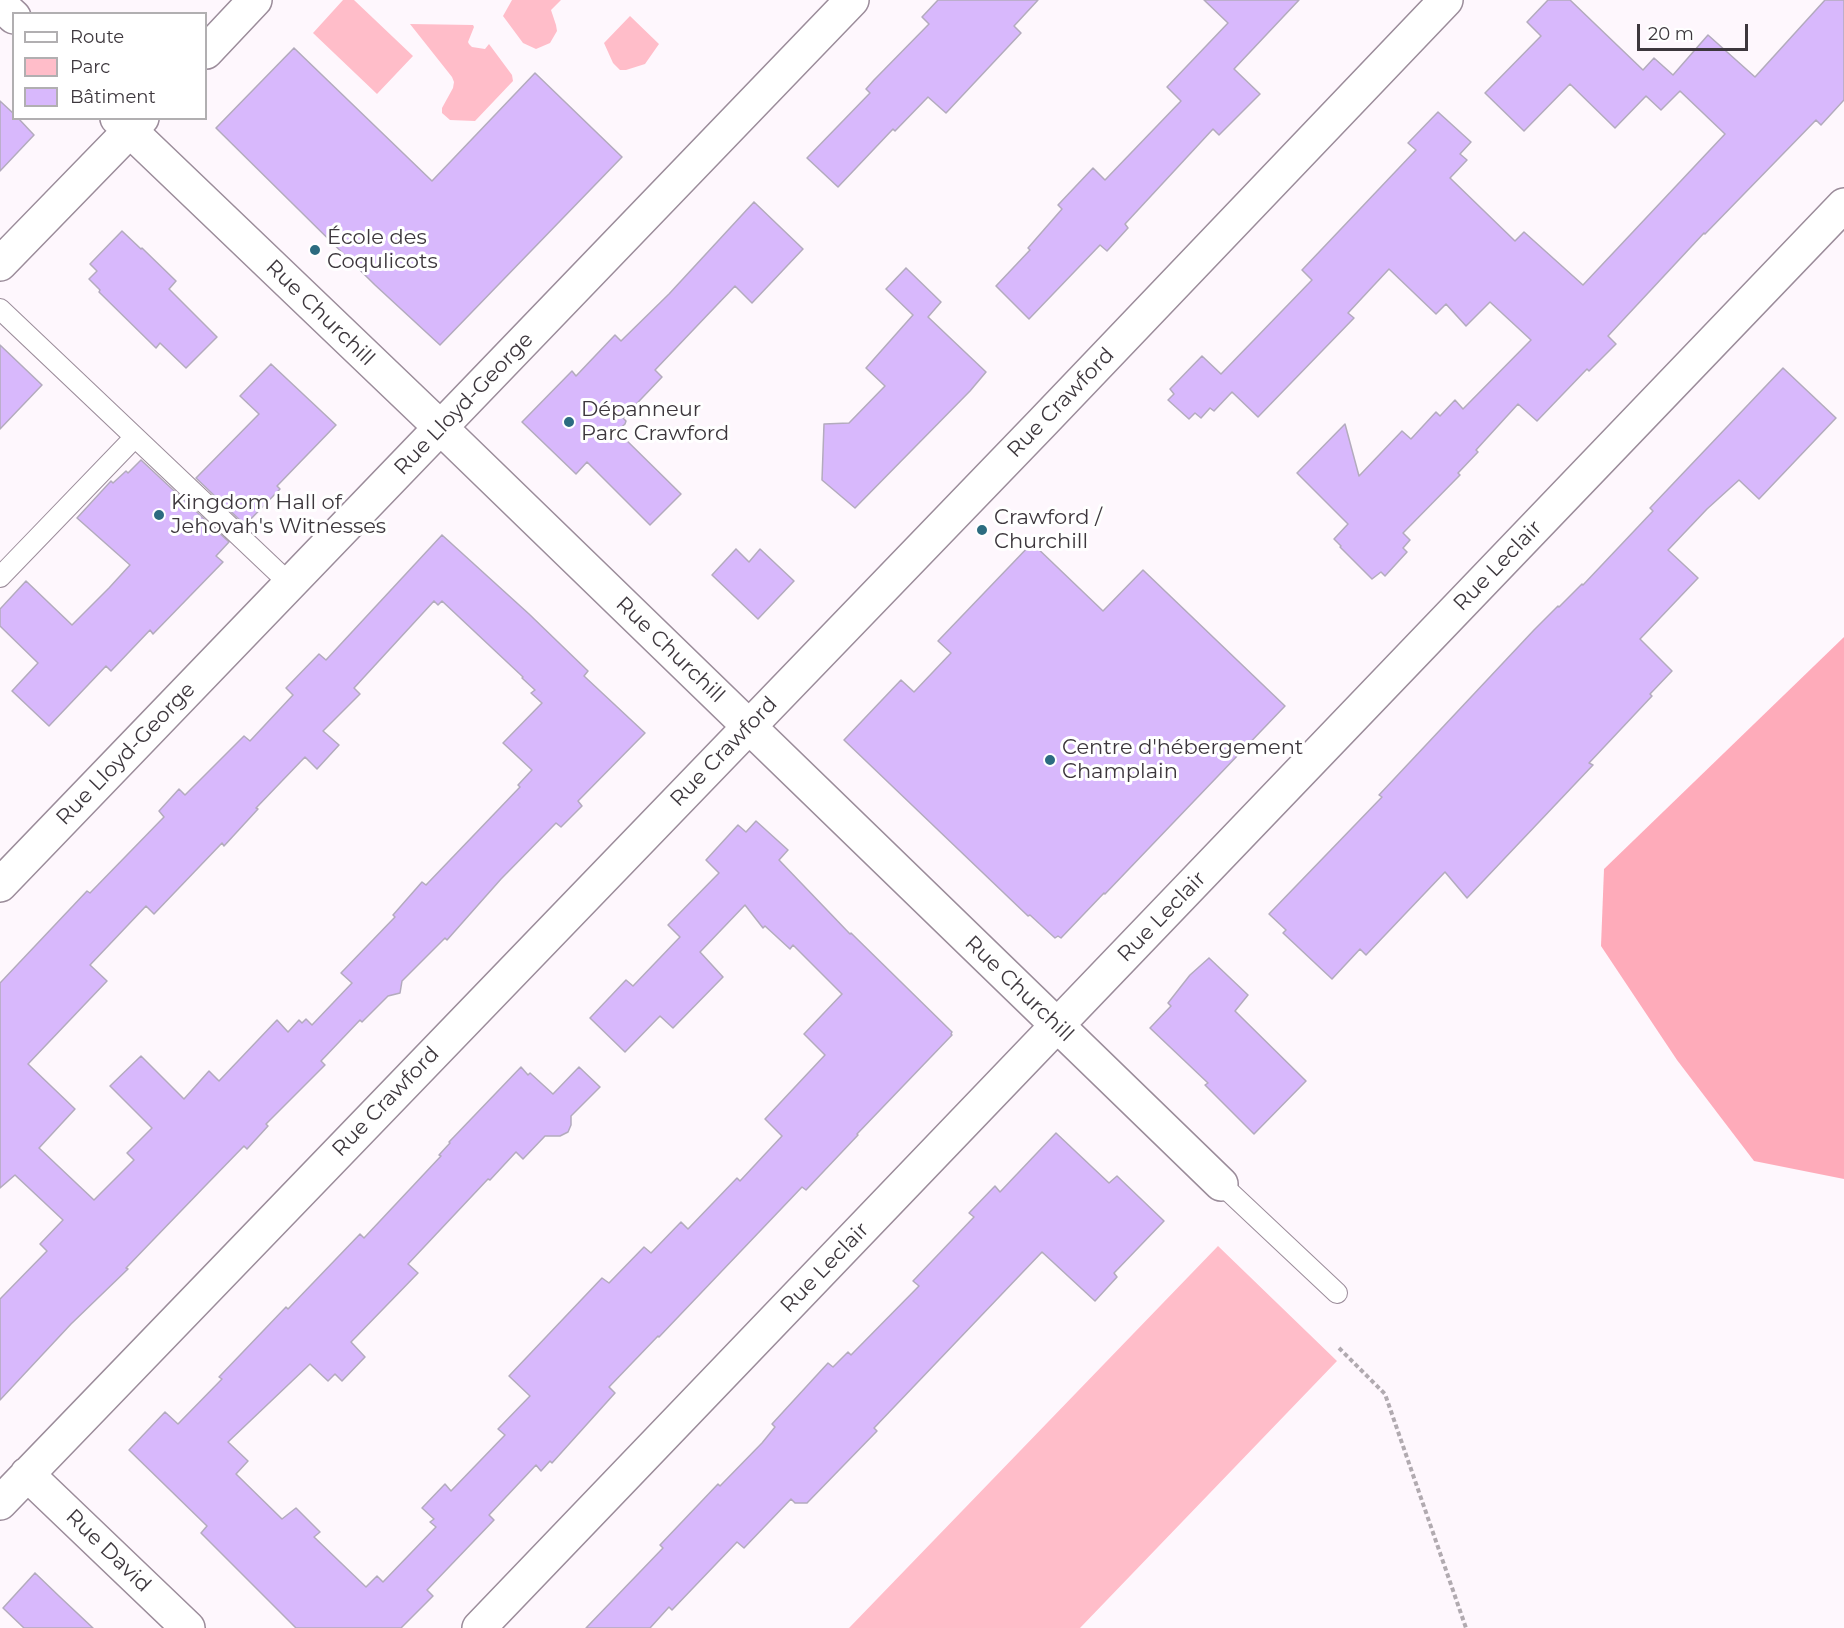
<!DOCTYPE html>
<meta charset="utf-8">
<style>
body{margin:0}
#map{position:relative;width:1844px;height:1628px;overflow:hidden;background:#fef7fd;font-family:Montserrat,sans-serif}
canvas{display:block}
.legend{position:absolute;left:12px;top:12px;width:195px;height:108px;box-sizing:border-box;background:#fff;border:2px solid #b1afb1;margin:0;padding:8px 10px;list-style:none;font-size:18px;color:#3d373d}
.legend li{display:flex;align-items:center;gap:12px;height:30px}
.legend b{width:30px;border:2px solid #b1afb1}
.scale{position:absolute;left:1637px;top:24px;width:111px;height:27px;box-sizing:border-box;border:3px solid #3d373d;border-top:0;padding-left:8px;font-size:18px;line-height:21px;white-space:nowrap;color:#3d373d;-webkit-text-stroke:4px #fff;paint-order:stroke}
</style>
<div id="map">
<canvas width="1844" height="1628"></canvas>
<ul class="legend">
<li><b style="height:8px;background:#fff"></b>Route</li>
<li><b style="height:16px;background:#ffbdc9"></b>Parc</li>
<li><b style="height:16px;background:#d8b8fc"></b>Bâtiment</li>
</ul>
<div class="scale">20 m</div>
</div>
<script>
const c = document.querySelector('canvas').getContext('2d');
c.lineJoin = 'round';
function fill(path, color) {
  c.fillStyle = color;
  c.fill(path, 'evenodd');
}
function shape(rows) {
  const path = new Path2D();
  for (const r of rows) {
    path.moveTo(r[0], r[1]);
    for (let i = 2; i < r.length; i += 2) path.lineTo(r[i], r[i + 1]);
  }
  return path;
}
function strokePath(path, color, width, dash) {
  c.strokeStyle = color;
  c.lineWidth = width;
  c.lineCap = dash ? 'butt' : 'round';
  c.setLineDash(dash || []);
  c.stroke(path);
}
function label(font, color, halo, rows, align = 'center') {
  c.font = font + ' Montserrat,sans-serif';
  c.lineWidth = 6;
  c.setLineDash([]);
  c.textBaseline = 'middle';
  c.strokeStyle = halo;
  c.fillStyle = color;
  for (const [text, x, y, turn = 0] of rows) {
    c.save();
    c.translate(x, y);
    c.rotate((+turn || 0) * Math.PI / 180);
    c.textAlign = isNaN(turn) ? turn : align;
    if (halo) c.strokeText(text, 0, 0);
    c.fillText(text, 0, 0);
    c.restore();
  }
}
fill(shape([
 [343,0,354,0,413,56,377,94,313,33],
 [512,0,561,0,551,10,556,25,557,31,550,43,536,49,523,43,503,16],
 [630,16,659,44,645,64,626,70,620,70,613,63,604,43],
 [410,24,473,25,474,27,468,42,469,44,472,47,485,49,489,44,512,75,513,81,475,121,450,120,442,113,442,108,453,88,454,82,452,77],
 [1218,1246,1337,1361,1080,1628,849,1628]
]), '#ffbdc9');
fill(shape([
 [1844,637,1844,1179,1754,1161,1677,1060,1601,946,1604,869]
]), '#feabba');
const building = shape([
 [938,0,1038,0,1014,26,1021,33,946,113,928,97,895,131,893,129,838,187,807,158,870,93,866,89,874,80,929,24,922,17,938,0],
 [1204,0,1299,0,1234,69,1260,94,1219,135,1213,129,1125,224,1128,228,1107,251,1100,245,1029,319,996,286,1030,250,1028,248,1062,209,1058,205,1093,168,1105,180,1181,101,1167,87,1228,23,1204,0],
 [1548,0,1570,0,1643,70,1654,58,1673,75,1708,35,1755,77,1825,0,1844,0,1844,100,1821,125,1816,120,1705,234,1704,233,1608,336,1616,344,1589,371,1587,369,1537,421,1518,404,1476,450,1478,452,1458,473,1460,475,1403,533,1410,540,1403,548,1407,552,1385,576,1381,572,1372,579,1340,547,1341,546,1334,539,1348,524,1297,473,1345,424,1359,476,1402,431,1411,439,1436,412,1440,416,1455,400,1463,409,1531,340,1490,302,1466,326,1446,304,1436,314,1389,269,1348,313,1354,318,1258,417,1232,392,1214,411,1210,408,1201,418,1195,413,1189,419,1168,400,1174,394,1170,389,1202,356,1221,374,1312,280,1302,270,1416,150,1408,143,1438,112,1471,142,1460,154,1467,160,1450,178,1515,241,1524,232,1583,285,1725,134,1680,91,1661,110,1646,96,1615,128,1570,84,1524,131,1485,93,1541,36,1527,22,1548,0],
 [294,48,432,181,535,73,622,157,440,345,375,285,216,128,294,48],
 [0,101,14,114,14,118,18,118,34,135,0,171,0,101],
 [754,202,803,249,752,303,735,286,655,370,662,377,623,418,626,421,625,424,617,431,681,494,650,525,587,462,576,474,522,422,572,371,576,376,615,335,621,341,669,294,754,202],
 [122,231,141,249,142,248,176,281,169,289,217,337,186,368,160,343,156,348,99,292,100,290,89,279,97,271,90,264,122,231],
 [906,268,941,302,928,317,986,372,970,391,855,508,822,480,824,424,849,423,885,386,866,368,913,315,886,289,906,268],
 [0,345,42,385,0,429,0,345],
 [271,364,336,425,277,486,280,489,245,525,196,478,259,414,240,396,271,364],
 [1783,368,1836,418,1759,499,1739,480,1707,509,1668,550,1698,578,1640,639,1672,671,1650,694,1652,696,1589,763,1593,765,1467,898,1445,872,1366,955,1360,949,1332,979,1283,933,1286,930,1269,914,1382,797,1379,795,1534,630,1558,606,1559,607,1582,584,1583,585,1653,511,1650,508,1783,368],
 [141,460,229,542,216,556,223,562,153,634,150,630,111,671,106,666,49,726,12,691,38,663,0,626,0,609,26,581,72,625,109,588,130,565,77,518,111,481,113,483,126,471,128,473,141,460],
 [442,535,529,614,588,671,584,676,645,733,578,801,582,806,561,827,556,823,501,879,447,940,445,938,402,981,400,993,388,996,362,1022,360,1020,321,1061,325,1065,266,1124,268,1126,247,1149,244,1146,207,1184,126,1268,128,1269,71,1324,0,1400,0,1299,47,1251,40,1244,63,1220,15,1175,0,1188,0,983,87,891,90,893,164,817,159,811,179,789,185,795,244,736,250,741,293,695,286,688,319,654,326,660,442,535],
 [434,601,438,605,442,601,523,677,522,678,535,690,531,693,542,703,503,743,532,770,518,785,520,787,426,885,422,882,393,915,395,917,341,973,352,983,312,1025,306,1019,302,1023,299,1020,288,1032,277,1020,219,1081,209,1071,184,1099,141,1056,110,1086,152,1128,127,1153,134,1160,94,1200,39,1148,75,1109,28,1064,107,981,90,965,146,906,154,914,222,843,224,846,258,809,256,808,305,757,317,769,339,745,323,731,360,694,354,688,434,601],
 [1032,543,1103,611,1143,570,1285,706,1105,894,1104,893,1061,938,1058,936,1055,938,1030,915,1028,916,844,740,901,680,914,692,951,653,938,641,1032,543],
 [736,549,749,562,760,549,794,581,758,619,712,575,736,549],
 [756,821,788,850,779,860,850,934,851,933,952,1032,951,1034,952,1035,857,1134,858,1135,806,1190,802,1187,659,1337,658,1336,609,1387,615,1393,552,1463,550,1461,541,1471,536,1465,489,1515,494,1520,427,1590,433,1596,401,1628,296,1628,201,1533,207,1526,129,1450,165,1412,178,1424,222,1379,219,1377,286,1307,288,1309,360,1234,364,1238,441,1156,439,1155,450,1143,449,1142,521,1067,528,1075,530,1073,553,1094,579,1067,600,1087,571,1116,571,1125,568,1132,560,1136,545,1136,523,1159,516,1152,490,1180,488,1179,408,1264,418,1273,351,1342,365,1357,342,1381,335,1374,328,1381,310,1364,228,1442,248,1461,236,1474,282,1519,296,1508,320,1532,314,1537,366,1587,377,1576,383,1582,436,1527,430,1522,434,1519,422,1508,445,1484,451,1491,505,1435,498,1429,530,1396,509,1376,602,1278,609,1283,644,1247,651,1253,681,1222,688,1229,737,1178,740,1181,782,1136,765,1119,825,1055,804,1034,842,994,793,945,790,949,765,926,763,928,745,905,700,952,723,977,673,1028,660,1016,625,1052,590,1018,626,980,633,986,680,937,668,925,719,873,706,860,738,825,746,832,756,821],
 [1209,958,1248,995,1235,1011,1306,1081,1254,1134,1205,1085,1208,1083,1150,1028,1171,1006,1168,1003,1190,975,1209,958],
 [1056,1133,1109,1183,1117,1176,1164,1221,1114,1273,1117,1277,1095,1301,1042,1252,874,1428,877,1431,807,1503,795,1503,791,1499,744,1548,737,1542,672,1610,669,1607,650,1628,586,1628,663,1548,660,1545,718,1484,720,1486,762,1443,775,1427,772,1424,828,1363,833,1367,848,1352,851,1355,919,1286,913,1281,974,1217,969,1213,995,1186,1000,1192,1056,1133],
 [35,1573,60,1597,93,1628,24,1628,3,1608,35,1573]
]);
fill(building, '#d8b8fc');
strokePath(building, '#b3abbd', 1.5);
const service = shape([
 [0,309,290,584],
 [0,577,135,437],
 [1221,1184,1337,1293]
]);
const minor = shape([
 [0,4,14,17],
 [206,52,255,0],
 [117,118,441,428,1221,1184],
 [0,264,142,118],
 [0,885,852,0],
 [27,1474,188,1628],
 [0,1503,1042,423,1446,0],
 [479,1628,1844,205]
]);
strokePath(service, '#9b8c9a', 22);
strokePath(minor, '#9b8c9a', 36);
strokePath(shape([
 [1339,1348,1385,1394,1466,1628]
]), '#b1aab0', 4, [4.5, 3]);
strokePath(service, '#fff', 20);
strokePath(minor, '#fff', 33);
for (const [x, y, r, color] of [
 [315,250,6,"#2c6b80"],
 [569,422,6,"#2c6b80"],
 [159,515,6,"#2c6b80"],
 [982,530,6,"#2c6b80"],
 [1050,760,6,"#2c6b80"]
]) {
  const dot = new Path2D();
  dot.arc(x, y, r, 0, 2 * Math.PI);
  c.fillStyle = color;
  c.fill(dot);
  strokePath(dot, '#fff', 2);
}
label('21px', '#3d373d', '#fff', [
 ["École des",327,238],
 ["Coqulicots",327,262],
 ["Dépanneur",581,410],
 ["Parc Crawford",581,434],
 ["Kingdom Hall of",171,503],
 ["Jehovah's Witnesses",171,527],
 ["Crawford /",994,518],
 ["Churchill",994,542],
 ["Centre d'hébergement",1062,748],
 ["Champlain",1062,772]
], 'left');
label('21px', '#3d373d', '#fff', [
 ["Rue Churchill",320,313,44],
 ["Rue Crawford",1061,403,-46],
 ["Rue Lloyd-George",464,404,-46],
 ["Rue Leclair",1498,566,-46],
 ["Rue Churchill",670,650,44],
 ["Rue Crawford",724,752,-46],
 ["Rue Lloyd-George",126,754,-46],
 ["Rue Leclair",1162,917,-46],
 ["Rue Churchill",1019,989,44],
 ["Rue Crawford",386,1102,-46],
 ["Rue Leclair",825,1268,-46],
 ["Rue David",108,1551,44]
]);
</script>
